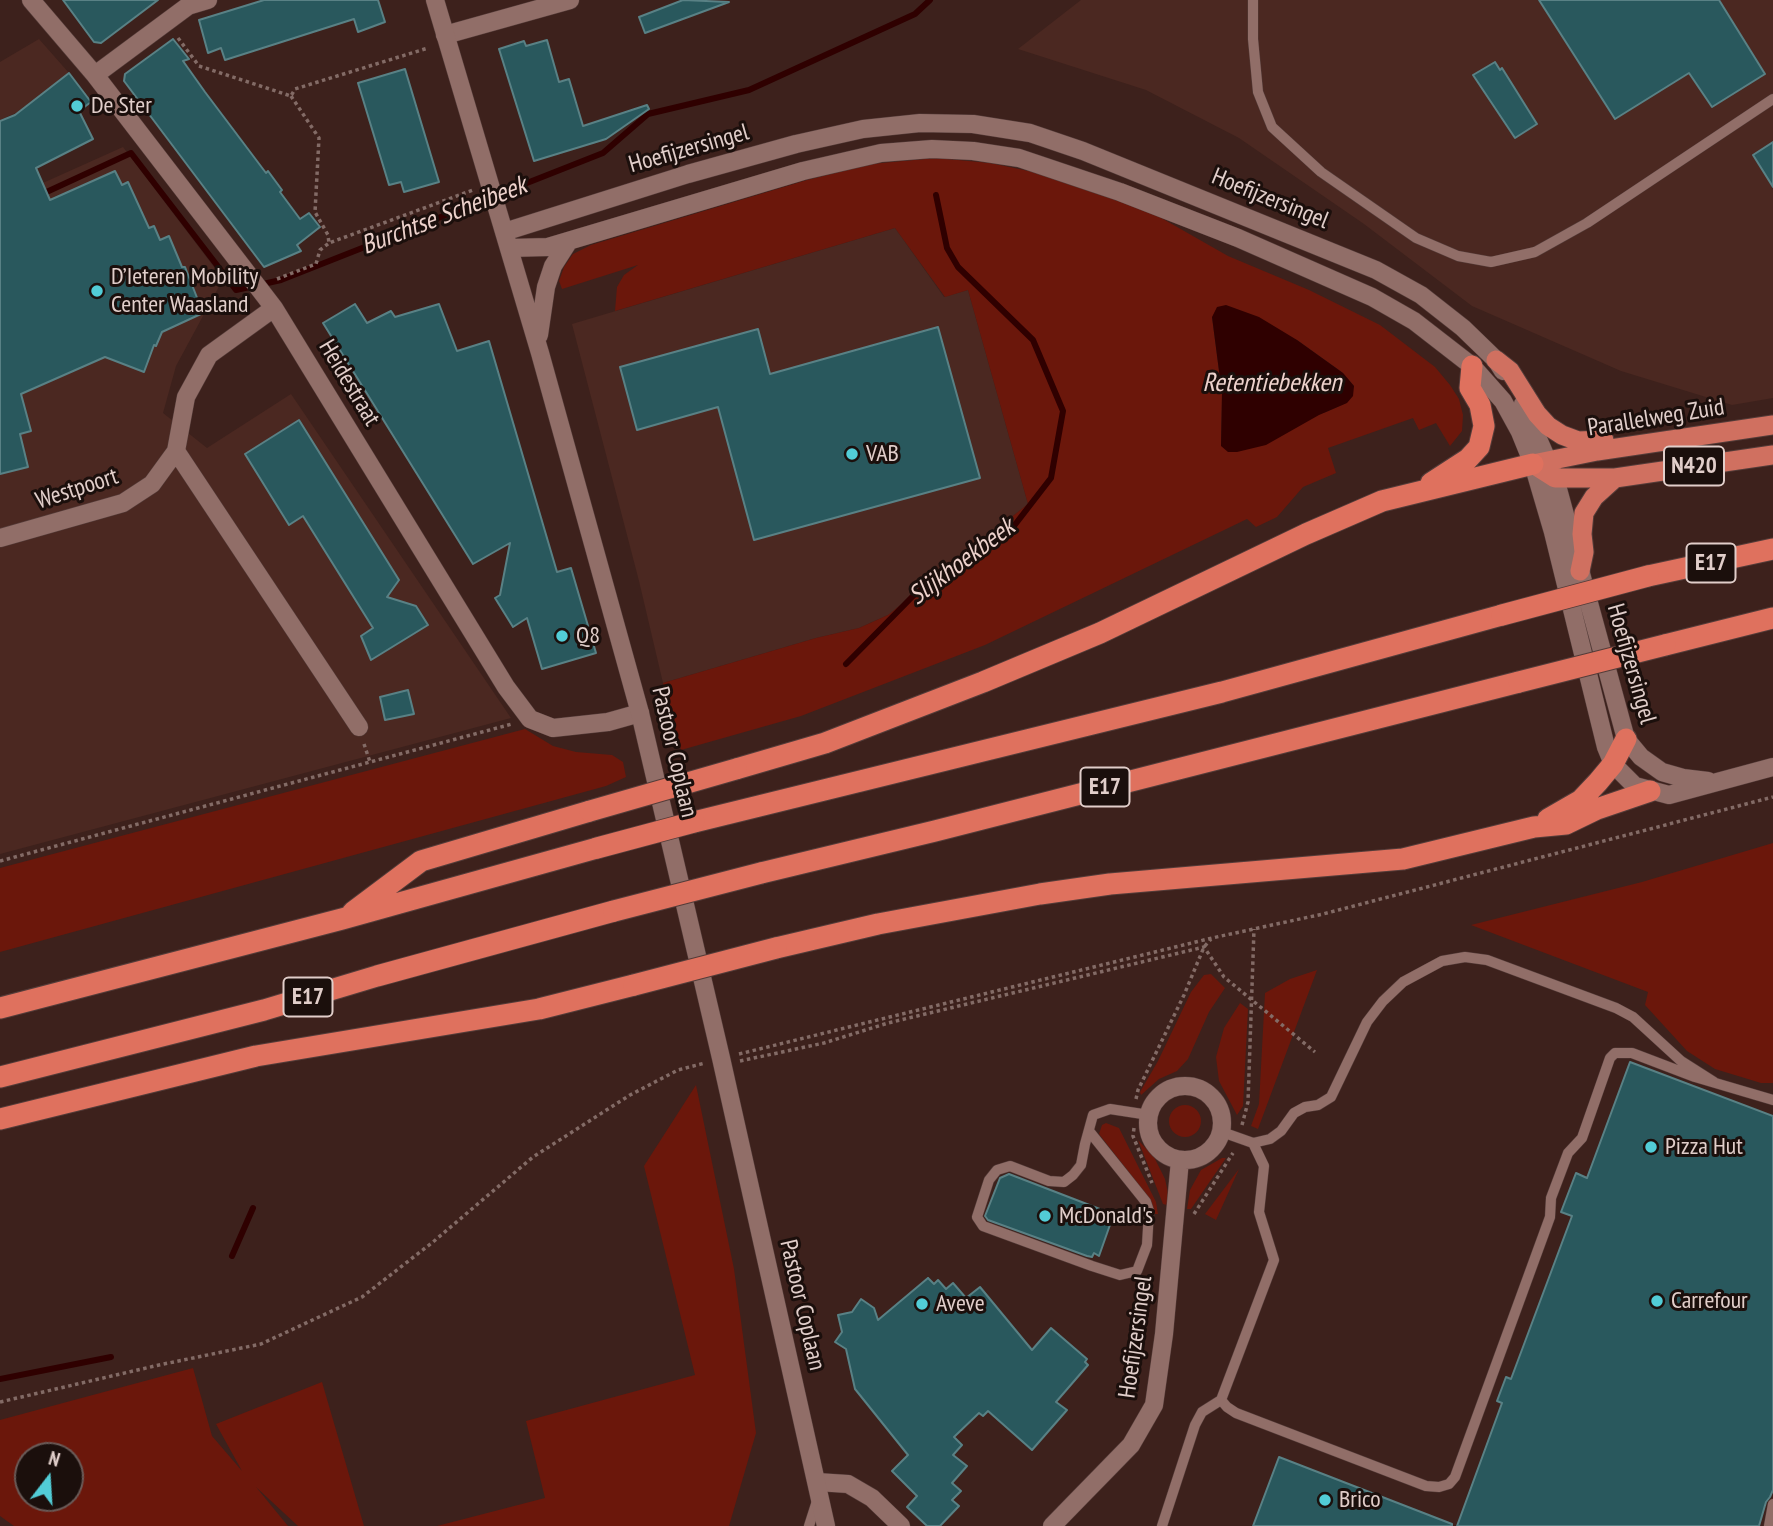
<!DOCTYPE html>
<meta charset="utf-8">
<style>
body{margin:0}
#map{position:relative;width:1773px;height:1526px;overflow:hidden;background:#3d211c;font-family:"PT Sans Narrow",sans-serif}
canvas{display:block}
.north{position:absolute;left:14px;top:1442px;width:70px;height:70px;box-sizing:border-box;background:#1b0f0c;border:2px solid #6a5b58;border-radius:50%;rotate:17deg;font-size:19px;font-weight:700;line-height:28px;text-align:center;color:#e1ceca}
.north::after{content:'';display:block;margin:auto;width:24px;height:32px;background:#52ccd6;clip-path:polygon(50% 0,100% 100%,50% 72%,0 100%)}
</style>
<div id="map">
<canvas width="1773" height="1526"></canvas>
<div class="north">N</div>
</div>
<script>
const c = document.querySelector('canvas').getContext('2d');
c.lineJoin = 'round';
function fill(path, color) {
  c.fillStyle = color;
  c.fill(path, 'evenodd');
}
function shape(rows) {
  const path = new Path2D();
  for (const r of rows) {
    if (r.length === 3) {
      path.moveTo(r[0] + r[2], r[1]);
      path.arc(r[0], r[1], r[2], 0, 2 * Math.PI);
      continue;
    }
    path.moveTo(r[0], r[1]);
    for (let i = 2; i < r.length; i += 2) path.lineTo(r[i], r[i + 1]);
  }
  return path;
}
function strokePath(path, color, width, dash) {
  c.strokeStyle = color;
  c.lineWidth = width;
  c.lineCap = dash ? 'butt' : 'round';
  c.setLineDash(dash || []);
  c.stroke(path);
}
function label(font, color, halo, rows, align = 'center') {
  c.font = font + ' "PT Sans Narrow",sans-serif';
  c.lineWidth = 6;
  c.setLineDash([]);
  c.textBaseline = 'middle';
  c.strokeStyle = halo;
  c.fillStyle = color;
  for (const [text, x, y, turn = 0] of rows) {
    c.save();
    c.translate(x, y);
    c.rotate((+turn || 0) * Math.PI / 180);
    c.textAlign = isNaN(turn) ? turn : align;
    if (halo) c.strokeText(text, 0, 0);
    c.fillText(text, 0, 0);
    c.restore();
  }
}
fill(shape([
 [1081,0,1773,0,1773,398,1732,405,1621,371,1472,306,1364,224,1239,138,1146,90,1018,49],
 [39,39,69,73,20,111,0,120,0,62],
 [0,135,25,191,123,147,223,279,176,366,163,413,207,448,291,394,511,718,0,854],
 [895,228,944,297,968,290,1028,504,888,615,859,628,816,638,663,683,639,581,572,324]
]), '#4b2821');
fill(shape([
 [936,158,990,163,1048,175,1106,195,1156,215,1228,256,1309,290,1380,325,1435,367,1450,385,1459,399,1463,415,1462,431,1450,446,1436,423,1419,430,1413,418,1328,448,1336,473,1303,487,1277,517,1256,527,1247,519,985,645,801,716,681,750,663,683,816,638,859,628,888,615,1028,504,968,290,945,297,895,228,615,311,617,287,624,275,638,265,562,289,559,281,564,267,573,254,591,245,807,180,871,164],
 [1212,317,1297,340,1343,373,1354,386,1346,403,1326,412,1221,446,1222,394],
 [525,729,553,746,576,752,612,755,623,762,626,777,606,786,0,952,0,868],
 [1773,843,1773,1083,1761,1083,1715,1069,1687,1051,1645,1005,1648,992,1471,925,1642,882],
 [1317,970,1258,1129,1251,1126,1259,1104,1265,993,1290,979],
 [1211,974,1225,988,1209,1012,1188,1059,1177,1071,1159,1079,1141,1095,1140,1092,1158,1061,1191,992,1204,975],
 [1240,1003,1248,1009,1243,1106,1237,1115,1219,1081,1216,1057,1224,1028],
 [696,1085,734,1269,756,1433,729,1526,437,1526,545,1498,526,1421,695,1375,644,1166],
 [1185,1121,16],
 [1106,1123,1119,1128,1156,1202,1158,1214,1153,1214,1145,1193,1099,1134,1102,1125],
 [1138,1140,1154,1157,1165,1179,1168,1193,1167,1205,1163,1204],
 [1222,1158,1226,1158,1191,1209,1187,1209,1190,1190,1201,1170],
 [1239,1169,1216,1220,1205,1214],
 [193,1368,212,1436,242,1471,216,1424,322,1382,364,1526,298,1526,256,1487,288,1526,14,1526,0,1516,0,1420],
 [28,1456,70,1456,70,1498,28,1498]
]), '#6b170b');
fill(shape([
 [1226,305,1259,317,1297,340,1343,373,1354,386,1353,396,1347,403,1319,415,1266,445,1237,452,1228,452,1221,446,1222,394,1212,317,1217,307]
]), '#2f0000');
strokePath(shape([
 [40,195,131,153,236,290,281,280,603,153,648,114,749,90,915,14,930,0],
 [846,664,915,594,1007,535,1051,478,1063,411,1033,340,958,267,947,248,936,195],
 [232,1256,253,1208],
 [0,1379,111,1357]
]), '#2f0000', 6);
const building = shape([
 [63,0,158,0,101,43,94,42,63,0],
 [264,0,378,0,385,22,358,32,354,19,225,60,221,48,208,53,199,20,264,0],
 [683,0,729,2,645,33,639,17,683,0],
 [1539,0,1719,0,1765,74,1712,107,1689,73,1615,119,1539,0],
 [173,39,189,59,183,61,205,92,266,173,268,171,282,190,280,192,300,219,309,213,320,227,297,245,301,251,264,267,124,81,125,74,173,39],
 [547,40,559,82,569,79,583,126,647,105,649,109,606,139,534,161,499,49,524,41,526,46,547,40],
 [1495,62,1500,70,1502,68,1537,124,1515,138,1473,75,1495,62],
 [405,69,439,182,404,192,401,182,389,185,358,83,405,69],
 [69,73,91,102,79,111,93,139,36,168,50,200,115,171,122,185,128,182,149,228,154,226,160,240,169,236,182,267,185,267,203,313,162,332,156,346,154,345,144,372,105,357,21,394,31,431,20,434,28,467,0,474,0,121,15,115,69,73],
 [1773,142,1773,187,1753,155,1773,142],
 [355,304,367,323,391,311,395,317,439,304,457,351,489,341,557,572,571,568,596,653,542,669,527,618,513,627,495,598,500,595,510,543,473,564,323,323,355,304],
 [938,327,980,478,754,540,718,407,637,430,620,367,758,329,770,374,938,327],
 [299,420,399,580,387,597,416,606,428,625,371,660,361,636,373,628,303,516,289,525,245,454,299,420],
 [408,690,414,714,385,720,380,697,408,690],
 [1630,1062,1773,1116,1773,1490,1770,1497,1766,1502,1759,1526,1457,1526,1502,1403,1497,1401,1506,1377,1511,1379,1572,1216,1561,1212,1576,1173,1587,1178,1630,1062],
 [1009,1174,1105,1211,1103,1215,1108,1217,1106,1220,1111,1222,1099,1256,1094,1253,1092,1257,1087,1256,988,1220,985,1216,1000,1178,1009,1174],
 [928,1278,934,1284,938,1280,946,1289,953,1283,966,1298,980,1287,1032,1350,1051,1328,1087,1359,1085,1362,1088,1365,1056,1402,1067,1410,1032,1450,988,1411,983,1416,979,1413,954,1437,962,1445,953,1455,967,1466,952,1483,961,1491,952,1500,959,1506,940,1526,927,1526,907,1507,917,1496,892,1471,908,1455,855,1389,846,1349,835,1342,842,1332,838,1315,852,1312,861,1299,874,1308,878,1320,928,1278],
 [1279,1457,1452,1524,1452,1526,1253,1526,1279,1457]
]);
fill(building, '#29585d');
strokePath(building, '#598185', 2);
const service = shape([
 [1253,0,1253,39,1258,92,1272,127,1321,172,1416,238,1458,256,1491,262,1535,252,1587,223,1773,99],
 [1714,1082,1681,1061,1633,1017,1616,1008,1487,960,1465,957,1442,961,1403,982,1383,1001,1367,1022,1331,1097,1318,1105,1305,1107,1294,1113,1281,1131,1270,1139,1253,1143,1264,1166,1259,1212,1274,1260,1221,1400,1227,1407,1236,1413,1426,1486,1439,1487,1449,1484,1455,1477,1550,1217,1551,1198,1568,1153,1582,1138,1610,1058,1615,1053,1632,1053,1695,1077,1773,1100],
 [1089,1131,1146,1202,1149,1211,1147,1245,1137,1271,1120,1275,1092,1266,983,1226,977,1217,989,1180,997,1170,1010,1166,1049,1181,1064,1182,1073,1175,1081,1165,1085,1144,1093,1115,1110,1109,1149,1115],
 [1222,1132,1253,1143],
 [809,1526,817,1501],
 [1162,1526,1195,1425,1202,1412,1221,1400],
 [1769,1526,1773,1504]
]);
const minor = shape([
 [31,0,95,75,274,308,506,687,530,719,553,728,608,722,640,713],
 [445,35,570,0],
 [95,75,188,6,208,0],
 [176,451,359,727],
 [0,538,123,503,152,484,176,451,186,397,209,355,274,308],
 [1185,1123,37],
 [817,1482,848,1484,872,1498,901,1526],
 [1052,1526,1131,1445,1154,1405,1164,1334,1180,1160]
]);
const tertiary = shape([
 [435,0,540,353,640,713,721,1058,826,1526],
 [504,232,688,174,796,144,863,129,920,123,973,124,1030,133,1083,151,1376,270,1421,295,1463,328,1496,360,1503,371],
 [509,248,548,247,803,171,881,153,932,149,973,151,1019,158,1120,192,1238,238,1372,297,1414,321,1472,366,1503,401,1520,432,1533,464,1553,532,1606,747,1613,764,1635,786,1669,795,1773,767],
 [539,335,546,287,553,266,569,241],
 [1523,404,1555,478,1626,739,1641,757,1662,772,1683,778,1708,781]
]);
const trunk = shape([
 [1496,360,1510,371,1537,414,1548,426,1562,435,1578,441,1604,440],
 [1533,464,1555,478,1615,478,1773,455],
 [1533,464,1597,451,1773,425],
 [1580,571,1584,552,1582,534,1584,513,1594,497,1615,478]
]);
const motorway = shape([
 [1431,483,1468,459,1479,447,1484,426,1480,405,1470,388,1472,366],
 [1648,576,1773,549],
 [1665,645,1773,618],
 [736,769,825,743,983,682,1100,633,1306,534,1382,501,1533,464],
 [1548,819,1581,800,1598,782,1613,764,1626,739],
 [694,822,1222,692,1502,615],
 [761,873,935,831,1519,682],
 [353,912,421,861,590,811],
 [776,948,878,924,1040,894,1110,884,1403,859,1534,827,1566,824,1597,809,1650,791],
 [0,1008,342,919,597,848],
 [0,1077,264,1010,377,976,614,911],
 [0,1119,256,1056,539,1009,634,985]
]);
strokePath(service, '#543c39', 11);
strokePath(minor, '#543c39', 19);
strokePath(tertiary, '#543c39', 19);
strokePath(trunk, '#543c39', 21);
strokePath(motorway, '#543c39', 23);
strokePath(shape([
 [178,38,199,66,291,96,295,89,428,48],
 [291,96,319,138,315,212,328,235,329,243,473,190],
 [277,279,316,264,320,250,329,243],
 [364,744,370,762],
 [0,861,512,724],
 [739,1054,1212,938,1323,914,1773,797],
 [740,1061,824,1043,888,1023,1204,947,1224,977,1315,1052],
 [1136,1099,1138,1090,1184,995,1204,947,1211,939],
 [1242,1125,1248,1102,1254,929],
 [1134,1128,1133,1136,1152,1183],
 [1194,1214,1233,1153],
 [0,1402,159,1365,261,1344,362,1297,433,1242,533,1157,630,1095,678,1070,705,1063]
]), '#836b66', 3.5, [3.5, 3.5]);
strokePath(service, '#916e68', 10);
strokePath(minor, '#916e68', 18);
strokePath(tertiary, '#916e68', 18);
strokePath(trunk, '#d07060', 19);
strokePath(motorway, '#df715e', 21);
const motorwayBridge = shape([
 [1502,615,1648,576],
 [1519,682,1665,645],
 [590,811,736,769],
 [597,848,694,822],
 [614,911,761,873],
 [634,985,776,948]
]);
strokePath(motorwayBridge, '#543c39', 23, []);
strokePath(motorwayBridge, '#df715e', 21);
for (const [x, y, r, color] of [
 [77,106,7,"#52ccd6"],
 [97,291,7,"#52ccd6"],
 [852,454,7,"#52ccd6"],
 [562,636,7,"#52ccd6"],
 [1651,1147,7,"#52ccd6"],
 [1045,1216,7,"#52ccd6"],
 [1657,1301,7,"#52ccd6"],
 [922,1304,7,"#52ccd6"],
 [1325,1500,7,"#52ccd6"]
]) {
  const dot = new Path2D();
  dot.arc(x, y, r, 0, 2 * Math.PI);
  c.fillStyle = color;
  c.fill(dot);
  strokePath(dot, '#1b0f0c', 2.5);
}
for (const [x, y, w] of [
 [1694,466,60],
 [1711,563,49],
 [1105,787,49],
 [308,997,49]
]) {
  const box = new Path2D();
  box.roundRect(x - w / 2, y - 19.5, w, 39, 5);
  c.fillStyle = '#1b0f0c';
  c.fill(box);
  strokePath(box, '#e1ceca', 2);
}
label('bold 23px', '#e1ceca', null, [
 ["N420",1694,466],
 ["E17",1711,563],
 ["E17",1105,787],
 ["E17",308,997]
]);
label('24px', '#e1ceca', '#1b0f0c', [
 ["De Ster",91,106],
 ["D’Ieteren Mobility",111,277],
 ["Center Waasland",111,305],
 ["VAB",866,454],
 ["Q8",576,636],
 ["Pizza Hut",1665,1147],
 ["McDonald's",1059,1216],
 ["Carrefour",1671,1301],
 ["Aveve",936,1304],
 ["Brico",1339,1500]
], 'left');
label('24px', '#e1ceca', '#1b0f0c', [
 ["Hoefijzersingel",689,149,-16],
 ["Hoefijzersingel",1270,199,22],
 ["Heidestraat",349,383,59],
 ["Parallelweg Zuid",1656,418,-9],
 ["Westpoort",77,489,-18],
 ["Hoefijzersingel",1631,664,74],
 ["Pastoor Coplaan",674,752,77],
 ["Pastoor Coplaan",802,1305,77],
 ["Hoefijzersingel",1136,1337,-82]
]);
label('italic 26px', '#edd2cc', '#1b0f0c', [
 ["Burchtse Scheibeek",444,216,-21],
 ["Retentiebekken",1272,384],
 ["Slijkhoekbeek",962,562,-37]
]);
</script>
